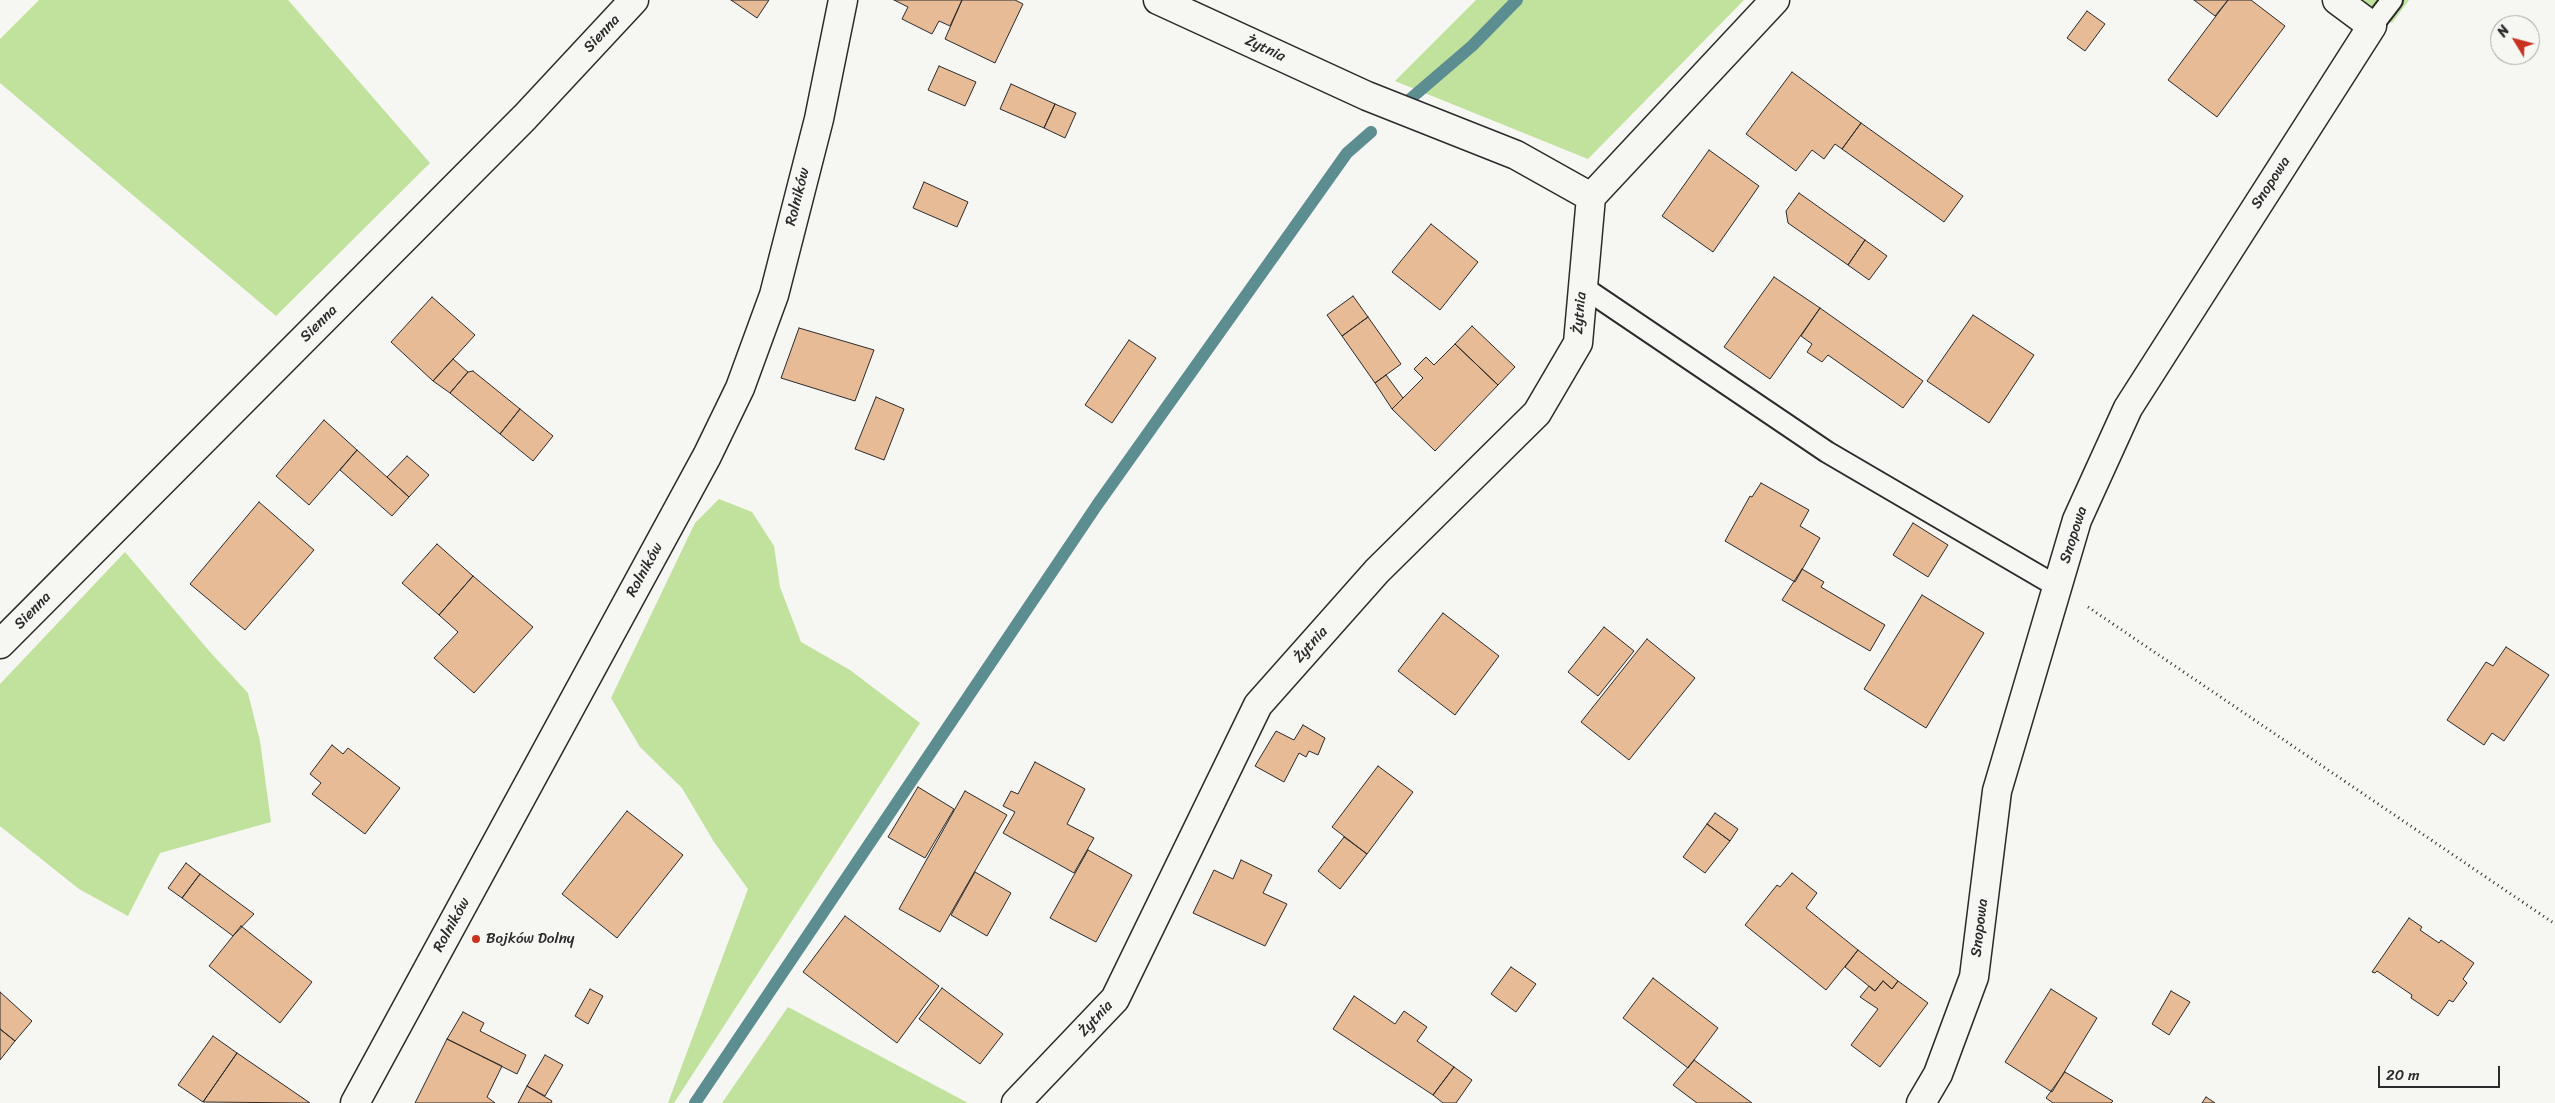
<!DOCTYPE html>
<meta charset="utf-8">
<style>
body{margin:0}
#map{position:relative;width:2555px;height:1103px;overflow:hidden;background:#f6f6f2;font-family:Sriracha,sans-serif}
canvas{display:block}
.north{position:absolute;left:2490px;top:15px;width:50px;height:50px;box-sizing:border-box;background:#f6f6f2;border:1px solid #a5a5a2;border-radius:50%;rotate:307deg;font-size:14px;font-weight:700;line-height:20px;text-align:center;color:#2b2b2b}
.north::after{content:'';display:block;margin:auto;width:18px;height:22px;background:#c8321e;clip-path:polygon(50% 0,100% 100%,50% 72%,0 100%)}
.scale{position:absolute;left:2378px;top:1066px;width:122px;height:22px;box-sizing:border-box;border:2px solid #2b2b2b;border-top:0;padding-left:6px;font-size:15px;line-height:18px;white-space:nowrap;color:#2b2b2b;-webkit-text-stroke:4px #f6f6f2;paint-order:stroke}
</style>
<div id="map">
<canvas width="2555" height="1103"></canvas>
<div class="north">N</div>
<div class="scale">20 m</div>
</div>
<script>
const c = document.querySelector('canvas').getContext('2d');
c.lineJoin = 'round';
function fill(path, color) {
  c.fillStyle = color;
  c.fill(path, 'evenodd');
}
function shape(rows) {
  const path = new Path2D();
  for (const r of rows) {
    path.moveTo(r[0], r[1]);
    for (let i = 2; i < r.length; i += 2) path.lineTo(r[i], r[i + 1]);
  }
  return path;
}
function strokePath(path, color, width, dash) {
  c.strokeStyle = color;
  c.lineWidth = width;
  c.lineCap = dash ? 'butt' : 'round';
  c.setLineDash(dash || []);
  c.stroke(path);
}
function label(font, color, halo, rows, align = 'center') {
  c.font = font + ' Sriracha,sans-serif';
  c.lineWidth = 5;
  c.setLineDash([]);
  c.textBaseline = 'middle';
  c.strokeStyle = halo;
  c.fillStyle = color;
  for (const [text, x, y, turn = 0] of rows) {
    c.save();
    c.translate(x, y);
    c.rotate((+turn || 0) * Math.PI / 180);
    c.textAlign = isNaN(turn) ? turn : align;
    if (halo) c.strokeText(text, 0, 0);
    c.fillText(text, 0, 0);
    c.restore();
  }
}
fill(shape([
 [39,0,288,0,430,163,276,316,0,83,0,39],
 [1476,0,1744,0,1588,159,1395,81],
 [2361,0,2409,0,2392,23],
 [719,499,752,512,774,546,780,587,801,642,850,670,920,723,674,1103,668,1103,748,889,714,842,682,788,640,747,611,698,695,523],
 [125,552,210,652,248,693,260,741,271,822,160,853,128,916,79,889,0,826,0,684],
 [788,1007,968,1103,722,1103]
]), '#c0e29c');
strokePath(shape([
 [1409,100,1472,46,1517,0],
 [695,1103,1097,505,1347,153,1371,132]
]), '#5c8d91', 12);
const building = shape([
 [731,0,769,0,757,18,731,0],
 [894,0,962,0,950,26,939,21,932,34,902,19,908,7,894,0],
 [962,0,1015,0,1023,4,995,63,945,39,962,0],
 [2194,0,2228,0,2215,16,2194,0],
 [2228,0,2251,0,2285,26,2217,117,2168,80,2228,0],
 [2087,11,2105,24,2085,51,2067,38,2087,11],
 [939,66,976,82,965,106,928,90,939,66],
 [1792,72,1861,123,1842,149,1835,144,1824,159,1812,150,1796,171,1746,134,1792,72],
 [1011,84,1055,104,1044,128,1000,109,1011,84],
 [1055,104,1076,113,1065,138,1044,128,1055,104],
 [1861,123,1963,196,1944,222,1842,149,1861,123],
 [1709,150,1759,186,1713,252,1662,216,1709,150],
 [924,182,968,202,957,227,913,208,924,182],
 [1799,193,1865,240,1848,265,1788,223,1786,211,1799,193],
 [1431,224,1478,262,1440,310,1392,272,1431,224],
 [1865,240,1887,256,1869,280,1848,265,1865,240],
 [1774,277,1820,308,1770,379,1724,347,1774,277],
 [1353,296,1368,317,1342,336,1327,315,1353,296],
 [432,297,475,335,433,381,391,342,432,297],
 [1820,308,1923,381,1903,408,1828,355,1822,362,1807,352,1812,344,1801,336,1820,308],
 [1973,315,2034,355,1989,423,1927,381,1973,315],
 [1368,317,1401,364,1375,383,1342,336,1368,317],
 [1472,326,1515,367,1498,385,1455,344,1472,326],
 [799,328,874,350,855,401,781,378,799,328],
 [1129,340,1156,358,1112,423,1085,405,1129,340],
 [1455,344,1498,385,1435,451,1392,409,1423,378,1414,369,1426,357,1434,365,1455,344],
 [453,359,468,372,450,393,433,381,453,359],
 [473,371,520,409,500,434,450,393,468,372,473,371],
 [1386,375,1403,398,1392,409,1375,383,1386,375],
 [876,397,904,409,884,460,855,449,876,397],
 [520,409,553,436,533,461,500,434,520,409],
 [324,420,357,450,309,505,276,476,324,420],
 [357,450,409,497,392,516,340,470,357,450],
 [407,456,429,475,409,497,387,477,407,456],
 [1761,483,1809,510,1800,526,1820,538,1795,582,1725,541,1750,496,1752,497,1761,483],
 [259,502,314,550,245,630,190,584,259,502],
 [1913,523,1948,545,1928,577,1893,555,1913,523],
 [437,544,473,576,439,615,402,583,437,544],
 [1802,569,1824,582,1821,587,1885,625,1870,651,1782,600,1802,569],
 [473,576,533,627,474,693,434,658,458,632,439,615,473,576],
 [1922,595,1984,633,1926,728,1864,689,1922,595],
 [1443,613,1499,656,1455,715,1398,671,1443,613],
 [1604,627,1634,651,1598,696,1568,672,1604,627],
 [1647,639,1695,678,1629,760,1581,722,1647,639],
 [2506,647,2549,675,2504,741,2492,733,2484,745,2447,720,2486,662,2493,666,2506,647],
 [1303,725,1325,738,1318,755,1309,751,1306,757,1299,753,1284,782,1255,766,1276,731,1294,740,1303,725],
 [332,745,343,754,348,748,400,788,365,834,312,794,321,783,310,774,332,745],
 [1035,762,1085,789,1067,824,1094,838,1074,873,1003,833,1015,812,1003,806,1011,791,1018,794,1035,762],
 [1378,766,1413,792,1367,854,1332,827,1378,766],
 [918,787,954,809,925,858,888,837,918,787],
 [965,791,1007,815,940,932,899,909,965,791],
 [627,811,683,855,617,938,562,894,627,811],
 [1715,813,1738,829,1730,841,1707,824,1715,813],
 [1707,824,1730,841,1705,873,1683,857,1707,824],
 [1344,837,1367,854,1340,889,1318,871,1344,837],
 [1088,850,1132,875,1096,942,1050,918,1088,850],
 [1241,860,1272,875,1263,893,1287,904,1265,946,1193,913,1214,870,1233,879,1241,860],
 [186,863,200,874,182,898,168,888,186,863],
 [975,872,1011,893,987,936,951,915,975,872],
 [1792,873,1817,893,1806,908,1858,950,1826,990,1745,925,1777,885,1780,887,1792,873],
 [200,874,254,914,233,936,182,898,200,874],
 [845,916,939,986,897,1043,803,972,845,916],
 [2409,918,2422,927,2420,930,2439,943,2441,940,2474,963,2463,979,2467,983,2453,1002,2449,1000,2438,1016,2411,998,2412,995,2377,971,2375,973,2372,972,2409,918],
 [241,926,312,982,280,1023,209,966,241,926],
 [1858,950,1898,981,1892,989,1883,981,1875,991,1845,967,1858,950],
 [1511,967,1536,984,1516,1012,1491,994,1511,967],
 [1653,978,1718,1028,1688,1068,1623,1018,1653,978],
 [1883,981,1892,989,1898,981,1928,1003,1880,1067,1851,1045,1878,1009,1860,997,1869,986,1875,991,1883,981],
 [942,988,1003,1034,980,1064,919,1019,942,988],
 [590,989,603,996,588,1024,575,1016,590,989],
 [2051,989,2097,1018,2052,1092,2005,1062,2051,989],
 [2171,991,2190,1002,2169,1035,2152,1024,2171,991],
 [0,992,32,1021,15,1041,0,1029,0,992],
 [1354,996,1395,1024,1404,1011,1427,1027,1417,1041,1454,1067,1433,1095,1333,1029,1354,996],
 [463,1012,484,1023,480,1031,526,1055,517,1074,447,1039,463,1012],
 [0,1029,15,1041,0,1060,0,1029],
 [213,1036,237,1053,203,1102,178,1085,213,1036],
 [447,1039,502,1066,487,1097,495,1103,415,1103,447,1039],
 [237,1053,310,1103,203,1102,237,1053],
 [545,1055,563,1065,545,1096,527,1086,545,1055],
 [1694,1060,1752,1103,1697,1103,1673,1085,1694,1060],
 [1454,1067,1472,1080,1456,1103,1443,1103,1433,1095,1454,1067],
 [2065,1072,2113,1101,2111,1103,2053,1103,2046,1098,2065,1072],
 [527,1086,552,1101,551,1103,518,1103,527,1086],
 [2206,1097,2215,1103,2202,1103,2206,1097]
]);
fill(building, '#e6bb96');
strokePath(building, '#2b2b2b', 1);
const lane = shape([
 [2372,26,2392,0],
 [1583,287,1827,452,2058,587]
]);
const street = shape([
 [1591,197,1775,0],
 [0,644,525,117,634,0],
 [1016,1103,1115,999,1258,705,1377,571,1537,413,1578,343,1591,197,1516,155,1367,96,1158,0],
 [1921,1103,1938,1074,1974,977,1997,791,2077,520,2128,408,2372,26,2337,0]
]);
const secondary = shape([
 [355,1103,707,456,740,388,774,295,819,119,843,0]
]);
strokePath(lane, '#2b2b2b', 24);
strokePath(street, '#2b2b2b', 31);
strokePath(secondary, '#2b2b2b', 31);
strokePath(shape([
 [2088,607,2555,924]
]), '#2b2b2b', 3, [1, 4]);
strokePath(lane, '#f6f6f2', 20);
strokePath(street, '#f6f6f2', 28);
strokePath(secondary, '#f6f6f2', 28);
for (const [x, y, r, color] of [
 [476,939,5,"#c8321e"]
]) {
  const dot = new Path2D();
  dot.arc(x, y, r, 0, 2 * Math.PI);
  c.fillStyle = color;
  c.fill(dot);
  strokePath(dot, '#f6f6f2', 2);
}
label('15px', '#2b2b2b', '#f6f6f2', [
 ["Sienna",602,34,-47],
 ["Żytnia",1265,49,25],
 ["Snopowa",2271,183,-57],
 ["Rolników",798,197,-76],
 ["Żytnia",1580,313,-85],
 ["Sienna",319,324,-45],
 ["Snopowa",2074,535,-72],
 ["Rolników",645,570,-61],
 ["Sienna",33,611,-46],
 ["Żytnia",1311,645,-48],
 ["Rolników",452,925,-61],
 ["Snopowa",1980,928,-83],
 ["Żytnia",1096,1019,-47]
]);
label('15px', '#2b2b2b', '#f6f6f2', [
 ["Bojków Dolny",486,939]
], 'left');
</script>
